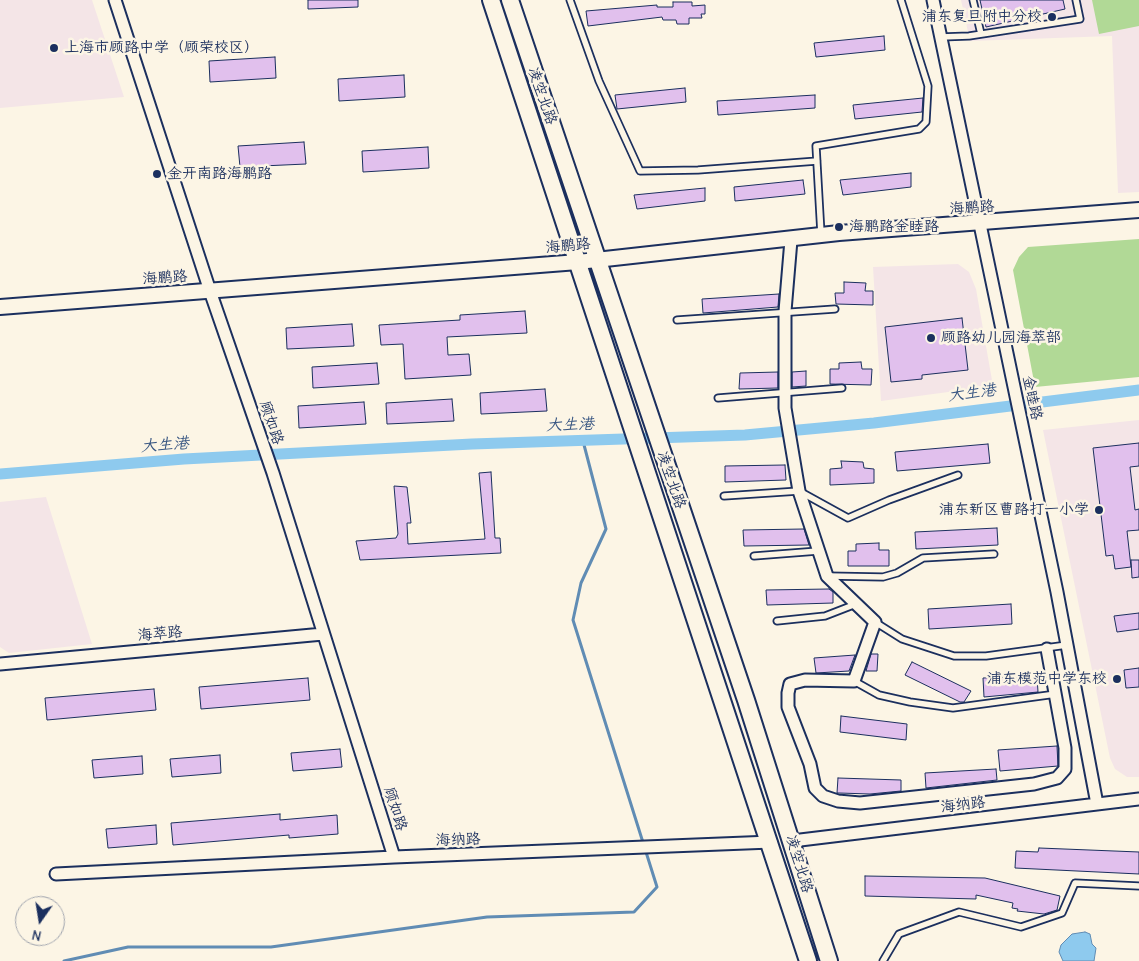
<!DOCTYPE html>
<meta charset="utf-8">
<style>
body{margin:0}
#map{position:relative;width:1139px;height:961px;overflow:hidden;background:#fcf5e5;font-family:"Comic Neue",sans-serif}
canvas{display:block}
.north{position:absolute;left:15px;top:896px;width:50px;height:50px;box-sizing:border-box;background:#fcf5e5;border:1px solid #a2a6af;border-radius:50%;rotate:193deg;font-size:14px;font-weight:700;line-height:20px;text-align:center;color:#1b2f5e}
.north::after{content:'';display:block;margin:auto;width:18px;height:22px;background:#1b2f5e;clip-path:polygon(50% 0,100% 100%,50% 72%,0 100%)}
</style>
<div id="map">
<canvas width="1139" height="961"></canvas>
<div class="north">N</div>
</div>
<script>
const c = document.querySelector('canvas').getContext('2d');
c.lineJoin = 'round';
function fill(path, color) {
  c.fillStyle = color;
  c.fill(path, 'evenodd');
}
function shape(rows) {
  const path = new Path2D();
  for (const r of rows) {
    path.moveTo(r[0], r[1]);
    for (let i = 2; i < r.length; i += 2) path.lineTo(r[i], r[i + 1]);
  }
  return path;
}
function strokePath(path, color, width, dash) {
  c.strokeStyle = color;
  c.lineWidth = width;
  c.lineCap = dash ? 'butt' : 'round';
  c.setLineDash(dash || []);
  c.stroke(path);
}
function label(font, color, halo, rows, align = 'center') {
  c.font = font + ' "Comic Neue","LXGW WenKai TC",sans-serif';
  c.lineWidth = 5;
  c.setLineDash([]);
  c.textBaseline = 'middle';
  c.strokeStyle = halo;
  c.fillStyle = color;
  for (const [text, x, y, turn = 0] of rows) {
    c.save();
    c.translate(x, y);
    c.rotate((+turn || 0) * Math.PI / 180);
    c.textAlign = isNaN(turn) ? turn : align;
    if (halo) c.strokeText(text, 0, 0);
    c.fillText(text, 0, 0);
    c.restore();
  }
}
fill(shape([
 [0,0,92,0,124,97,0,108],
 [961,0,1139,0,1139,192,1118,193,1112,36,970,41],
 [958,264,969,272,976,289,993,386,881,401,873,267],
 [1139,420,1139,777,1127,777,1115,769,1110,758,1043,430],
 [46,497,92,644,9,653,0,647,0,502]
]), '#f4e5e7');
fill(shape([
 [1092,0,1139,0,1139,26,1099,34],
 [1139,239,1139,377,1035,387,1013,270,1019,257,1028,247]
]), '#b1d996');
const water = shape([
 [1085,932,1090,934,1092,944,1096,948,1094,961,1063,961,1059,952,1061,945,1072,934,1085,932]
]);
fill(water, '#8ecaee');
strokePath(water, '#608cb4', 1);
strokePath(shape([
 [64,961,128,947,271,947,487,917,634,912,657,887,573,620,581,583,606,529,583,441]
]), '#608cb4', 3);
strokePath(shape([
 [0,474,184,459,472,444,745,435,874,423,1139,390]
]), '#8ecaee', 11);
const building = shape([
 [308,0,358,0,358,7,308,9,308,0],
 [980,0,1063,0,1065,9,986,27,980,0],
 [673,2,692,2,692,6,705,5,705,14,701,14,702,18,689,18,689,24,677,24,676,20,663,20,662,17,588,26,586,11,657,5,657,7,673,7,673,2],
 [884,36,885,50,816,57,814,43,884,36],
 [275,57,276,78,210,82,209,61,275,57],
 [404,75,405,97,339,101,338,79,404,75],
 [685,88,686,102,617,109,615,95,685,88],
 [815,95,815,108,718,115,717,101,815,95],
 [923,98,922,112,855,119,853,105,923,98],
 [304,142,306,164,240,167,238,146,304,142],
 [428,147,429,168,363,172,362,151,428,147],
 [911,173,911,187,843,195,840,180,911,173],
 [803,180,805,194,735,201,734,187,803,180],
 [705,188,705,201,637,209,634,195,705,188],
 [844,282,866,283,865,291,873,291,873,305,836,304,835,293,844,293,844,282],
 [779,294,778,307,703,313,702,299,779,294],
 [525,311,527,333,447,337,448,355,469,354,471,375,405,379,403,344,381,345,379,325,460,320,460,315,525,311],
 [962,318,968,370,922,375,922,379,891,382,885,327,962,318],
 [352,324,354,346,287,349,286,328,352,324],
 [861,362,862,369,872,369,871,385,830,384,830,369,839,369,839,363,861,362],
 [377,363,379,384,313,388,312,367,377,363],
 [806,371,806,386,792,387,792,372,806,371],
 [778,372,778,388,739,389,740,373,778,372],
 [545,389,547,411,481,414,480,393,545,389],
 [452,399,454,421,387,424,386,403,452,399],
 [364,402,366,424,299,428,298,406,364,402],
 [1139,443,1139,466,1130,467,1135,510,1139,509,1139,530,1127,531,1131,567,1115,569,1113,555,1106,556,1093,448,1139,443],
 [988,444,990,463,897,471,895,452,988,444],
 [841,461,863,462,864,468,874,469,874,483,830,485,830,469,842,468,841,461],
 [785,465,786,480,725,482,725,466,785,465],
 [491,472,495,538,500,538,501,553,360,560,356,541,396,538,398,534,394,486,407,487,411,523,407,523,408,544,485,539,479,473,491,472],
 [997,528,998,545,916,549,915,532,997,528],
 [804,529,809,545,744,546,743,530,804,529],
 [879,543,879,550,889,550,889,566,848,566,848,551,856,551,856,544,879,543],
 [1131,560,1139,560,1139,577,1132,578,1131,560],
 [829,589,833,592,833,603,767,605,766,590,829,589],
 [1011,604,1012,624,929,629,928,609,1011,604],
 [1139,613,1139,629,1117,632,1114,616,1139,613],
 [871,654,878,654,877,671,866,671,871,654],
 [855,655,849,671,816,673,814,658,855,655],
 [912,662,971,691,964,702,960,702,905,675,912,662],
 [1139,668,1139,687,1126,688,1124,670,1139,668],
 [1037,676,1038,692,984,697,983,678,1037,676],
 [308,678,310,700,201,709,199,687,308,678],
 [154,689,156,710,47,720,45,698,154,689],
 [841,716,907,724,906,740,840,732,841,716],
 [1057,746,1058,766,1000,771,998,750,1057,746],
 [340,749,342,767,293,771,291,753,340,749],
 [220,755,221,773,172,777,170,759,220,755],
 [142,756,143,774,94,778,92,760,142,756],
 [996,769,997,780,926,788,925,773,996,769],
 [838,778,901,780,901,791,870,794,839,793,837,793,838,778],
 [280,814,280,820,337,815,338,834,289,838,289,835,173,845,171,823,280,814],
 [156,825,157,844,108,848,106,829,156,825],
 [1039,848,1139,852,1139,874,1015,868,1016,851,1038,852,1039,848],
 [865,876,985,878,1060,896,1057,910,1044,914,1017,911,1018,909,1012,908,1013,903,976,895,976,899,865,896,865,876]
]);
fill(building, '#e1c0ed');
strokePath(building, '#1b2f5e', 1);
const service = shape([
 [570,0,599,81,640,171,698,170,817,161],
 [973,0,981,34],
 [941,37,969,36,1080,19,1076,0],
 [821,234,816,146,919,129,926,122,928,86,901,0],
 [677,320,835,309],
 [718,398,842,388],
 [724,496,799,491,848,518,889,500,958,475],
 [754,556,818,551],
 [828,576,883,577,897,573,923,558,994,554],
 [777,621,825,616,856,604],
 [875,622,902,639,954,656,986,656,1067,645],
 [854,681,879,695,910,702,953,708,1056,694],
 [883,961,899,934,959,912,1021,927,1062,913,1075,883,1139,886]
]);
const minor = shape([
 [115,0,210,291,273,473,394,857],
 [933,0,1057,592,1097,804],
 [791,240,785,311,785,408,799,491,827,576,875,622,854,681,805,680,790,684,788,693,788,707,810,764,815,788,823,796,838,801,860,803,1034,784,1057,778,1065,769,1065,748,1047,649],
 [0,664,323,634],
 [792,841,1139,799],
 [56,874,394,857,771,842]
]);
const tertiary = shape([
 [0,307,578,262,839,233,1139,210]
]);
const secondary = shape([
 [491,0,808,961],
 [510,0,746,700,829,961]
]);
strokePath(service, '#1b2f5e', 9);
strokePath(minor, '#1b2f5e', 15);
strokePath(tertiary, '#1b2f5e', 18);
strokePath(secondary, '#1b2f5e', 20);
strokePath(service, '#fcf5e5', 5.5);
strokePath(minor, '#fcf5e5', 11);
strokePath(tertiary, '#fcf5e5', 14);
strokePath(secondary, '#fcf5e5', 16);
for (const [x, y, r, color] of [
 [1052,17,5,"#1b2f5e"],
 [54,48,5,"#1b2f5e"],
 [157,174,5,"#1b2f5e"],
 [839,227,5,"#1b2f5e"],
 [931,338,5,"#1b2f5e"],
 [1099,510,5,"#1b2f5e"],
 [1117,679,5,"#1b2f5e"]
]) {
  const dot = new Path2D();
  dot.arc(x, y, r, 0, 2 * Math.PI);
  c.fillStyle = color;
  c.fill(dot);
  strokePath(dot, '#fcf5e5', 2);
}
label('15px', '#1b2f5e', '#fcf5e5', [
 ["浦东复旦附中分校",1042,17,"right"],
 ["上海市顾路中学（顾荣校区）",64,48],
 ["金开南路海鹏路",167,174],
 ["海鹏路金睦路",849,227],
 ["顾路幼儿园海萃部",941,338],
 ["浦东新区曹路打一小学",1089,510,"right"],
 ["浦东模范中学东校",1107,679,"right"]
], 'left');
label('15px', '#1b2f5e', '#fcf5e5', [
 ["凌空北路",542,96,71],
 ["海鹏路",972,208,-4],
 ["海鹏路",568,246,-6],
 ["海鹏路",165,278,-4],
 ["金睦路",1032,398,78],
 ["顾如路",271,423,71],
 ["凌空北路",671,480,71],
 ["海萃路",160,634,-5],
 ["海纳路",963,805,-7],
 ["顾如路",395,809,72],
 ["海纳路",458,840,-2],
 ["凌空北路",799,864,73]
]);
label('italic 16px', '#385682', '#fcf5e5', [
 ["大生港",972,393,-7],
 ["大生港",570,425,-2],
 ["大生港",165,445,-4]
]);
</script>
